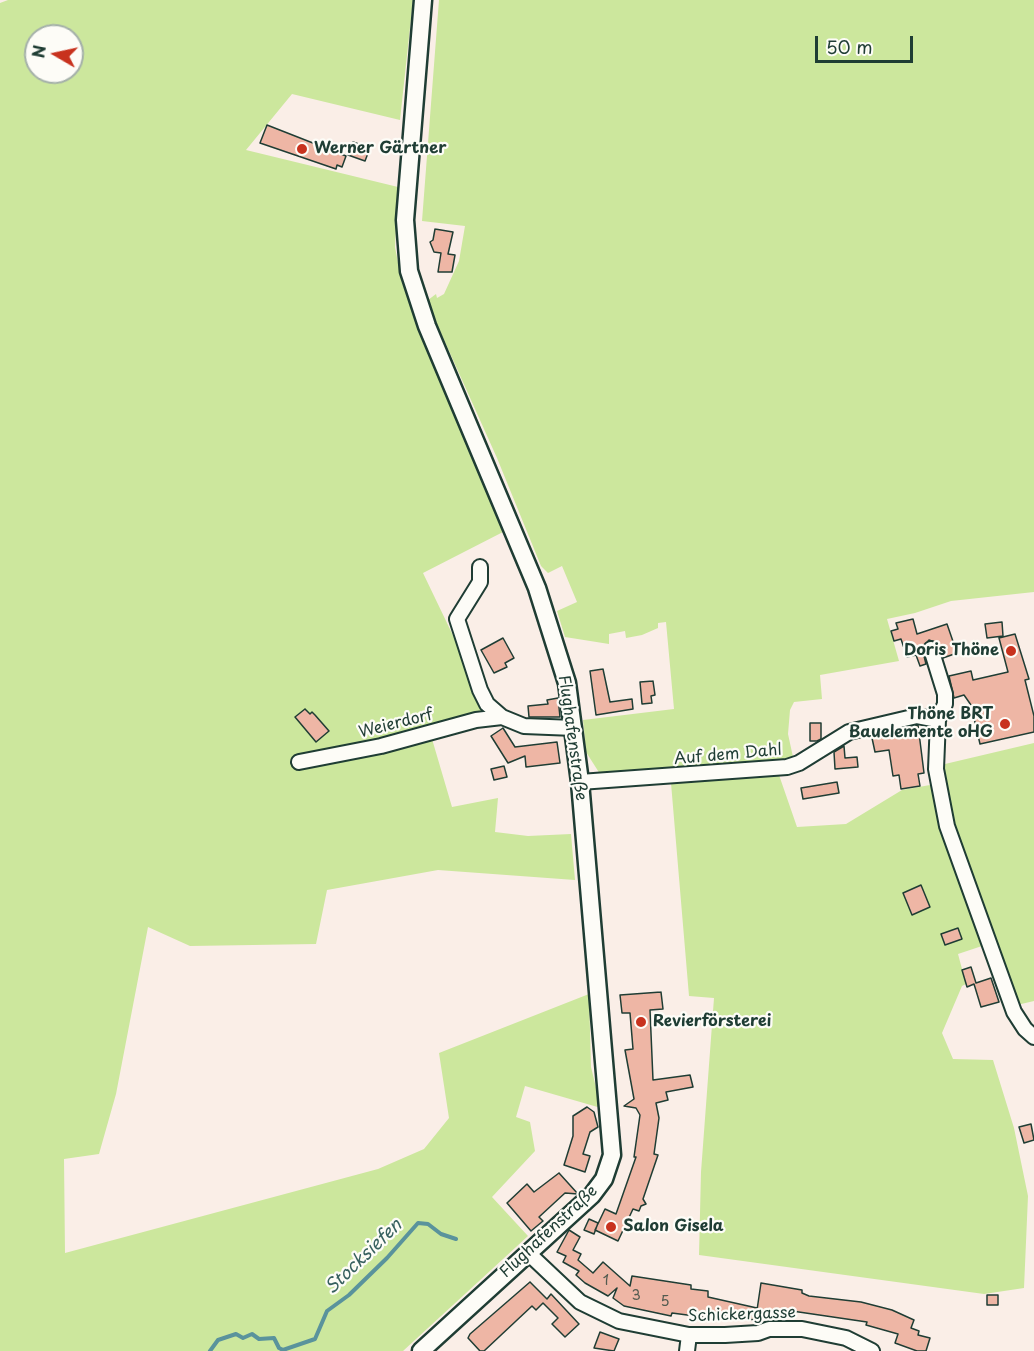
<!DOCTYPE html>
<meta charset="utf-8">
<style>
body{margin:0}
#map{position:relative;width:1034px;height:1351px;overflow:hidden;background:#faeee7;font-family:"Playpen Sans",sans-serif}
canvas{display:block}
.north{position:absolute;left:24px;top:24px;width:60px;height:60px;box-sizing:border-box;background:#fdfcf7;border:2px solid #a4b0a9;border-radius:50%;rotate:279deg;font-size:16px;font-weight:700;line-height:24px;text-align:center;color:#1f3d34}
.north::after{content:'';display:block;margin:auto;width:21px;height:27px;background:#c8321e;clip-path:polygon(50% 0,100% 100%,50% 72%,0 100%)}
.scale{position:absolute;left:815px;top:36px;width:98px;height:27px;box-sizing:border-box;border:3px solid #1f3d34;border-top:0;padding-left:8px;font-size:18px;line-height:21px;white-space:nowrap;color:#1f3d34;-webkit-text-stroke:4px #fdfcf7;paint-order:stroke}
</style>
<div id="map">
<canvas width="1034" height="1351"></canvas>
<div class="north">N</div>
<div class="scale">50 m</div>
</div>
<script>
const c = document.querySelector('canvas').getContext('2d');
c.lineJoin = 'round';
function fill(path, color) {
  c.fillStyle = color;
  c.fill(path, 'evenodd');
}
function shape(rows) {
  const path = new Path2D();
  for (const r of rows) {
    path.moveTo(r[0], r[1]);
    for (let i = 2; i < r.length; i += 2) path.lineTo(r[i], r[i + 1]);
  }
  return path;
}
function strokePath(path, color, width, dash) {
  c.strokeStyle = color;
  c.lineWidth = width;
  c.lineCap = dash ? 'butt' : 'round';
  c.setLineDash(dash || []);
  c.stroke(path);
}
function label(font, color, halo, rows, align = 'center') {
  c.font = font + ' "Playpen Sans",sans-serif';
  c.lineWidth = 4.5;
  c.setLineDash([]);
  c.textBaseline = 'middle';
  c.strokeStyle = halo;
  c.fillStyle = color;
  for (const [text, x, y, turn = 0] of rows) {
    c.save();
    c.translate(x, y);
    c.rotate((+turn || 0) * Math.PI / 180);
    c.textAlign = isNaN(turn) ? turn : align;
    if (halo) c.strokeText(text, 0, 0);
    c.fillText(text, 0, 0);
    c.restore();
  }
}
fill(shape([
 [8,0,413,0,400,120,292,94,246,150,398,187,395,247,402,283,503,532,423,573,495,723,432,739,452,807,498,798,495,832,528,836,571,834,575,880,438,870,327,890,316,944,190,946,148,927,116,1094,99,1154,64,1159,65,1253,378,1169,424,1149,449,1118,439,1053,589,994,591,1067,601,1108,525,1086,516,1117,530,1122,535,1151,492,1197,528,1236,403,1351,0,1351,0,3],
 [36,36,72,36,72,72,36,72],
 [439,0,1034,0,1034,592,951,601,915,613,887,619,899,661,820,675,822,699,794,702,790,710,788,734,793,757,778,762,600,774,586,752,583,720,674,709,666,622,658,623,658,628,642,635,626,638,625,631,609,634,609,644,565,637,557,611,577,602,562,566,548,573,541,566,497,458,432,313,428,300,436,294,437,298,444,294,459,261,465,226,422,221],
 [1034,743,1034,1001,1017,1005,988,944,958,954,966,984,962,986,942,1033,953,1059,993,1060,1014,1128,1028,1196,1024,1288,984,1294,699,1255,701,1172,714,998,689,996,671,783,779,775,797,827,846,824,902,790,930,785,945,764]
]), '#cce79d');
strokePath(shape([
 [210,1351,218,1340,236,1334,243,1338,252,1334,259,1339,274,1338,279,1348,283,1350,315,1339,327,1311,349,1295,387,1258,418,1223,428,1224,441,1234,456,1239]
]), '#5a939c', 4);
const building = shape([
 [267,125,346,156,342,167,337,165,336,169,260,143,267,125],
 [353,142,370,148,365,161,348,155,353,142],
 [435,229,453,232,448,254,455,255,452,272,438,272,441,253,434,252,430,242,433,240,435,229],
 [913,619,917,634,947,624,957,653,943,658,937,643,929,640,922,648,926,664,920,666,916,655,907,657,901,639,894,641,891,631,898,629,896,623,913,619],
 [1002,622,1003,636,987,638,985,624,1002,622],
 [1015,634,1029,679,1025,680,1034,716,1034,732,980,744,971,705,964,695,954,698,949,676,971,671,973,680,1008,672,999,638,1015,634],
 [503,638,514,658,505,663,507,667,494,673,481,650,503,638],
 [603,669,610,702,632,699,633,709,596,715,590,671,603,669],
 [653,681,655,695,651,696,652,703,642,704,640,682,653,681],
 [558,698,560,717,529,717,528,706,548,704,547,700,558,698],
 [305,709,310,714,312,712,315,715,329,731,316,742,295,717,305,709],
 [810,723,821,723,821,739,817,741,810,741,810,723],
 [918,725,924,773,918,774,920,786,901,789,899,775,893,776,889,750,875,752,872,738,918,725],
 [503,728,515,747,557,742,560,763,526,767,525,756,508,763,491,736,503,728],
 [844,746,845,758,857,757,858,767,835,769,834,752,844,746],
 [504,766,507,777,494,780,491,769,504,766],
 [837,782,839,793,803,799,801,788,837,782],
 [921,885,930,907,912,915,903,893,921,885],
 [958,928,962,939,945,945,941,934,958,928],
 [971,967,976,983,991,978,999,1002,981,1007,974,984,967,987,962,970,971,967],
 [661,992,663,1009,650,1010,653,1080,690,1075,693,1087,666,1092,668,1100,656,1103,659,1118,654,1154,658,1155,643,1199,646,1204,641,1206,639,1211,633,1209,618,1241,595,1230,605,1209,616,1214,636,1157,634,1157,640,1115,636,1108,624,1106,634,1099,625,1050,633,1049,630,1013,622,1013,620,995,661,992],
 [587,1107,594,1112,598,1127,590,1132,583,1154,590,1156,585,1172,564,1165,573,1136,573,1116,587,1107],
 [1031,1124,1034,1140,1024,1143,1019,1127,1031,1124],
 [559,1173,578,1194,565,1193,539,1217,543,1221,531,1231,507,1203,527,1184,534,1192,559,1173],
 [589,1219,598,1223,594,1234,584,1230,589,1219],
 [569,1230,580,1237,573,1250,581,1254,578,1260,593,1273,603,1262,630,1286,632,1276,691,1285,691,1289,708,1291,708,1297,757,1308,755,1320,711,1313,710,1318,672,1313,671,1316,624,1306,613,1298,617,1288,608,1296,585,1283,576,1275,579,1271,563,1262,566,1256,557,1252,569,1230],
 [530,1282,547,1299,551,1294,579,1324,565,1337,552,1324,558,1318,543,1303,536,1310,532,1306,484,1351,480,1351,468,1338,470,1334,530,1282],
 [761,1283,802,1290,802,1293,809,1296,861,1302,892,1310,914,1320,911,1328,919,1331,918,1335,930,1338,926,1351,917,1351,895,1343,898,1334,866,1325,867,1322,792,1311,791,1314,757,1310,761,1283],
 [987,1295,998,1295,998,1305,987,1305,987,1295],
 [600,1332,619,1339,614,1351,594,1348,600,1332]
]);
fill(building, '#eeb6a5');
strokePath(building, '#1f3d34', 1.5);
const minor = shape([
 [480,567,480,582,457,619,480,690,487,704,502,717,524,726,574,728],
 [931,649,945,694,945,704,938,720],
 [299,762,381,746,476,720,502,717],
 [580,782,787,767,799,763,849,732,917,716,938,720,936,769,947,826,1014,1012,1025,1029,1034,1037],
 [527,1252,580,1302,619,1321,689,1335,725,1335,758,1333,769,1329,802,1329,846,1338,872,1351],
 [687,1351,689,1335]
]);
const major = shape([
 [421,1351,592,1195,604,1179,612,1155,580,782,567,683,537,588,427,326,409,271,405,220,423,0]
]);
strokePath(minor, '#1f3d34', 18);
strokePath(major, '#1f3d34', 21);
strokePath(minor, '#fdfcf7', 14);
strokePath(major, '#fdfcf7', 16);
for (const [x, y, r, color] of [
 [302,149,6,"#c8321e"],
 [1011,651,6,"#c8321e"],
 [1005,724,6,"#c8321e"],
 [641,1022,6,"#c8321e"],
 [611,1227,6,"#c8321e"]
]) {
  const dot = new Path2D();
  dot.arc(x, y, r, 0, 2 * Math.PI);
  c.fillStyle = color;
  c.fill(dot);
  strokePath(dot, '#fdfcf7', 2);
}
label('14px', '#535b50', null, [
 ["1",606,1281],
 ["3",636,1296],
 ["5",665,1302]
]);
label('bold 16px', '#1f3d34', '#fdfcf7', [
 ["Werner Gärtner",314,149],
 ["Doris Thöne",999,651,"right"],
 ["Thöne BRT",993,715,"right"],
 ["Bauelemente oHG",993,733,"right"],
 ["Revierförsterei",653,1022],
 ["Salon Gisela",623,1227]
], 'left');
label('16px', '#1f3d34', '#fdfcf7', [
 ["Weierdorf",396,724,-14],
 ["Flughafenstraße",572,738,82],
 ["Auf dem Dahl",728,755,-5],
 ["Flughafenstraße",549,1232,-43],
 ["Schickergasse",742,1315,-2]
]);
label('italic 18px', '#38615f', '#fdfcf7', [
 ["Stocksiefen",364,1257,-44]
]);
</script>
